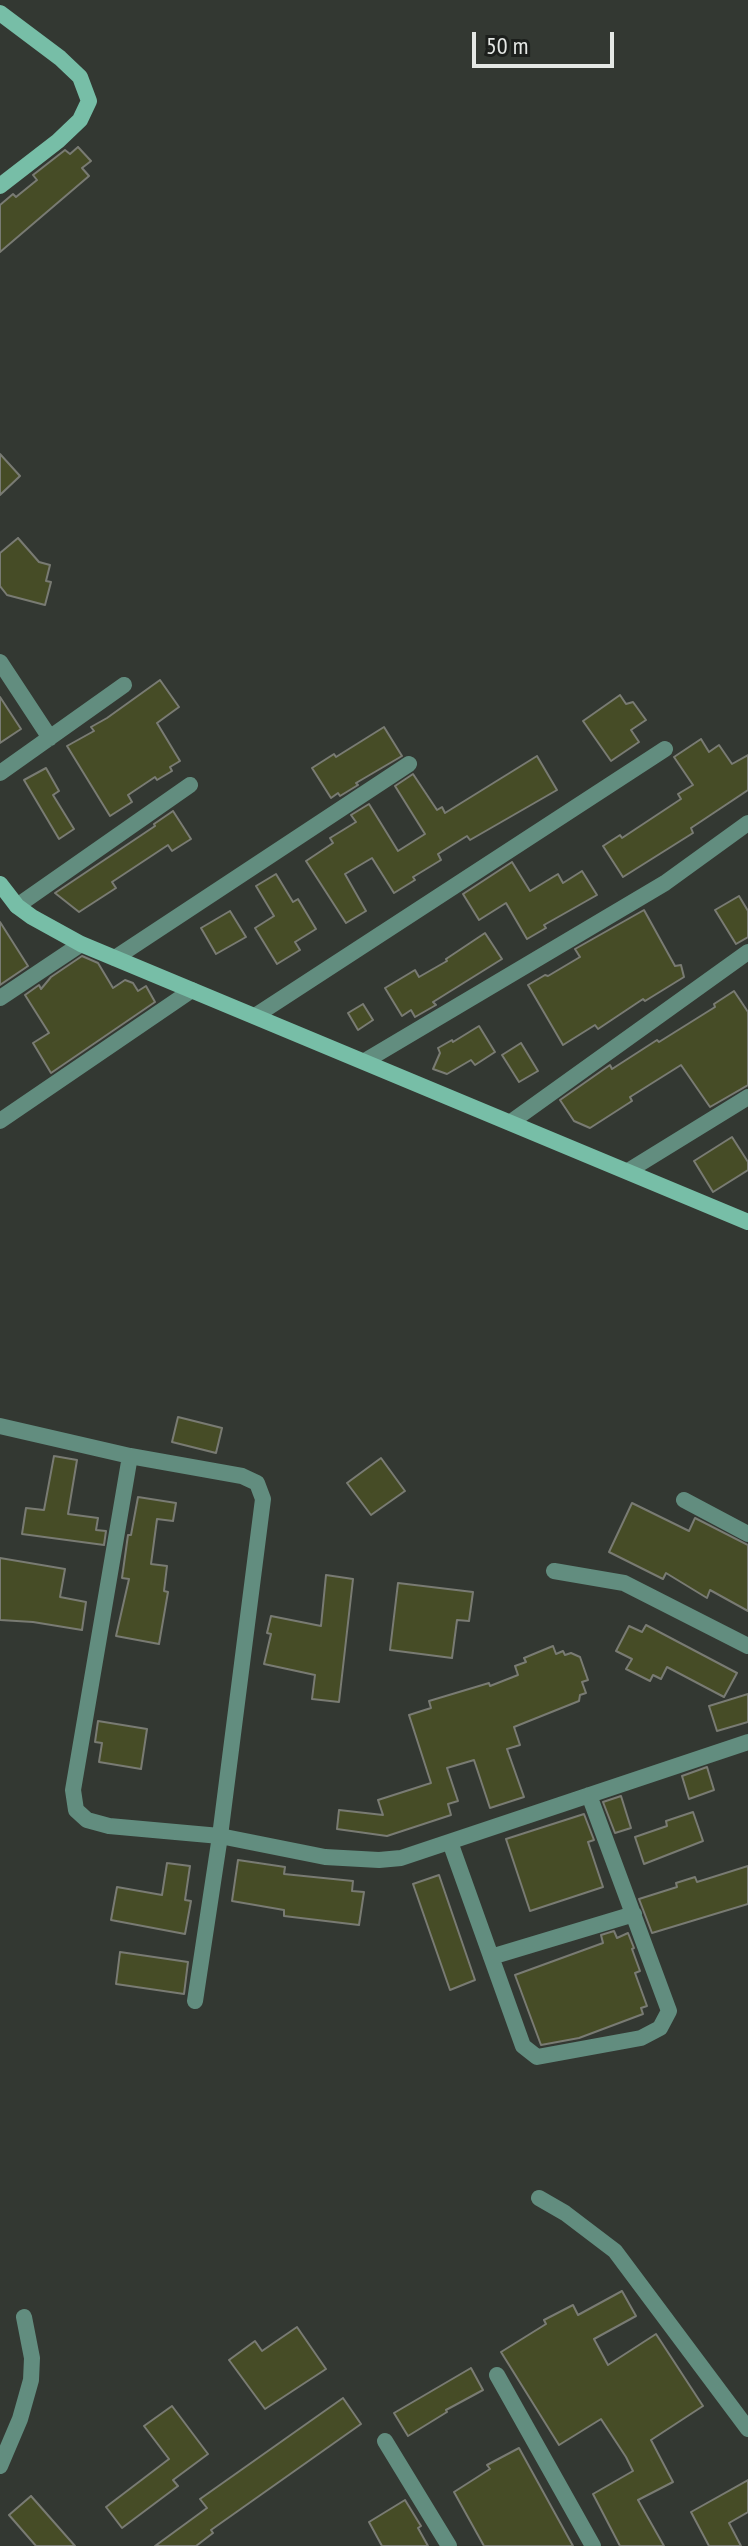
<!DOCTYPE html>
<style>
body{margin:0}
#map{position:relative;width:748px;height:2546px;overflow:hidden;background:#333832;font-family:"PT Sans Narrow",sans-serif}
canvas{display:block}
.scale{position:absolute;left:472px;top:32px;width:142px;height:36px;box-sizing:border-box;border:4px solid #e5e8e5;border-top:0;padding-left:10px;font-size:24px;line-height:28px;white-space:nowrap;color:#e5e8e5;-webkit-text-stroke:6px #1c1f1c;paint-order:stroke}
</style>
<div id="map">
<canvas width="748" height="2546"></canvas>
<div class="scale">50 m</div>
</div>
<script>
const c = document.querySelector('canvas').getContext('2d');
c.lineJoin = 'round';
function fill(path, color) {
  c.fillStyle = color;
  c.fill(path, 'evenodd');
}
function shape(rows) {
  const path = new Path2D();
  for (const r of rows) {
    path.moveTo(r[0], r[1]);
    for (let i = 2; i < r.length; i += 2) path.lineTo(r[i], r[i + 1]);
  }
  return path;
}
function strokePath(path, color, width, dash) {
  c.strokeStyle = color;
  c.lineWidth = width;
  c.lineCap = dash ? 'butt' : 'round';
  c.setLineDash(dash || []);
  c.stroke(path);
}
const building = shape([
 [78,147,91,161,82,168,89,176,0,252,0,205,13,194,16,197,37,180,33,175,65,150,70,154,78,147],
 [0,454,20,476,0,495,0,454],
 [18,538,39,562,50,565,46,581,51,582,45,605,7,595,0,586,0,553,18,538],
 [160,680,179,707,157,723,180,761,170,767,172,771,157,780,155,777,128,795,132,802,110,816,67,746,94,731,91,727,107,718,160,680],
 [620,695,626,704,633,702,646,720,631,730,639,742,611,761,583,721,620,695],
 [0,697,21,729,0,743,0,697],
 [384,727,402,756,356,783,358,785,340,796,338,793,331,798,312,768,334,754,336,757,384,727],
 [701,739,709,752,719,745,732,764,748,755,748,790,691,828,693,833,623,877,603,846,620,835,622,838,681,799,678,794,693,785,674,757,701,739],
 [537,756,557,790,470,840,467,836,438,854,441,860,413,877,415,880,394,893,372,858,345,874,366,911,346,923,306,861,333,843,330,838,356,822,351,815,369,804,398,851,425,834,395,786,413,774,437,810,442,807,445,813,537,756],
 [46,768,59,791,53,795,74,829,59,839,24,780,46,768],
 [173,811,191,839,172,851,168,845,112,882,116,888,79,912,55,893,155,826,154,824,173,811],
 [512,862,530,891,558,874,563,883,582,871,597,895,544,925,546,928,527,939,506,903,479,920,463,894,512,862],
 [276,874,293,902,298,899,316,929,295,942,300,950,277,964,255,928,274,916,256,886,276,874],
 [739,896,748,911,748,937,736,944,715,910,739,896],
 [644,910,675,966,681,965,684,977,645,1001,643,999,598,1029,595,1025,563,1045,528,985,545,975,548,976,580,957,575,949,644,910],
 [230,911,246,937,216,954,201,928,230,911],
 [0,922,28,966,0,985,0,922],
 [485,933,502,959,433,1002,436,1005,415,1017,411,1010,402,1016,385,988,415,970,419,977,447,961,446,959,485,933],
 [82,956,98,963,113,988,125,980,133,983,138,991,146,986,155,1002,51,1073,33,1043,49,1033,25,995,39,985,41,989,51,977,82,956],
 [734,991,748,1012,748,1085,710,1107,681,1065,630,1097,632,1101,590,1128,574,1121,560,1100,610,1065,612,1069,657,1040,659,1042,715,1007,714,1004,734,991],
 [363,1004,373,1020,358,1030,348,1013,363,1004],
 [479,1026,495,1052,475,1065,471,1060,447,1074,433,1069,440,1053,438,1048,452,1040,453,1042,479,1026],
 [521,1043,538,1071,519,1082,502,1055,521,1043],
 [732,1137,748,1162,748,1170,713,1192,694,1161,732,1137],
 [178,1417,222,1428,216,1453,172,1442,178,1417],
 [54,1456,77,1460,68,1514,98,1518,96,1530,106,1531,104,1545,22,1534,26,1508,44,1510,54,1456],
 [381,1458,405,1491,371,1515,347,1483,381,1458],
 [138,1497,176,1503,173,1521,157,1519,151,1564,167,1566,164,1591,168,1592,159,1644,116,1636,129,1579,122,1578,128,1535,131,1535,138,1497],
 [632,1503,689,1531,695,1518,748,1545,748,1611,710,1590,707,1598,666,1573,663,1579,609,1552,632,1503],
 [0,1558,65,1569,60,1597,86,1602,82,1630,33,1622,0,1620,0,1558],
 [326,1575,353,1579,339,1702,312,1699,315,1675,264,1664,271,1634,267,1633,271,1616,321,1626,326,1575],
 [398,1583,473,1592,469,1621,457,1620,452,1658,390,1650,398,1583],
 [646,1625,737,1673,724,1697,667,1667,661,1679,653,1675,650,1681,626,1669,632,1659,616,1651,629,1626,642,1632,646,1625],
 [553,1646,556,1654,563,1651,565,1655,571,1653,580,1657,588,1680,582,1682,586,1693,580,1695,579,1701,514,1727,520,1745,507,1749,524,1797,490,1808,474,1760,447,1768,458,1801,448,1804,451,1815,387,1836,337,1829,339,1810,383,1815,378,1800,431,1783,409,1715,431,1708,429,1701,489,1683,490,1686,518,1675,515,1666,526,1662,524,1658,553,1646],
 [748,1694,748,1722,717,1731,709,1706,748,1694],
 [98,1721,147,1729,141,1769,99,1762,102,1743,95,1742,98,1721],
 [707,1767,714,1790,689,1799,682,1776,707,1767],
 [621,1796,631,1828,615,1833,603,1802,621,1796],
 [693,1812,703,1841,644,1864,635,1837,667,1826,666,1821,693,1812],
 [584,1814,594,1840,588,1842,603,1887,530,1911,506,1839,584,1814],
 [238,1860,285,1867,284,1874,353,1881,352,1891,364,1892,359,1925,284,1916,284,1910,232,1901,238,1860],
 [167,1863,190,1866,185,1900,191,1901,185,1934,111,1920,117,1887,162,1895,167,1863],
 [748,1866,748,1904,652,1933,639,1899,677,1887,676,1883,695,1877,697,1882,748,1866],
 [439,1875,475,1980,450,1990,413,1884,439,1875],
 [614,1931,617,1938,628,1933,634,1948,632,1949,640,1971,635,1973,647,2006,641,2008,643,2014,579,2038,541,2045,515,1975,603,1943,601,1935,614,1931],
 [120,1952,188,1962,184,1994,116,1984,120,1952],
 [622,2291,636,2316,594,2339,608,2365,656,2334,703,2406,651,2440,673,2482,638,2500,664,2546,620,2546,593,2494,633,2471,626,2457,601,2419,559,2445,501,2352,546,2324,544,2320,573,2305,578,2315,622,2291],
 [297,2327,326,2369,265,2409,229,2360,255,2341,262,2351,297,2327],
 [471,2368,483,2390,446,2410,447,2412,408,2436,394,2413,471,2368],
 [343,2398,361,2424,211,2530,213,2533,196,2546,155,2546,207,2508,200,2499,343,2398],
 [172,2406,208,2454,173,2480,178,2486,122,2528,106,2507,169,2459,144,2426,172,2406],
 [519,2448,573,2546,484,2546,454,2492,490,2469,487,2465,519,2448],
 [748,2480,748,2512,729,2523,741,2546,709,2546,691,2512,748,2480],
 [31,2496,75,2546,36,2546,9,2515,31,2496],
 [405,2500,421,2526,418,2528,428,2546,382,2546,369,2522,405,2500]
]);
fill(building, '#464c26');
strokePath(building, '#797b73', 2);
strokePath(shape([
 [0,662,50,738],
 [0,773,124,685],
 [17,906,190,785],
 [115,958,409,764],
 [0,998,81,944],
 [255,1016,665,749],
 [365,1061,665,883,748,823],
 [0,1121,192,990],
 [511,1122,748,952],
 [628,1171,748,1097],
 [0,1426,130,1456,242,1476,257,1483,263,1499,220,1836,195,2001],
 [130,1456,73,1790,76,1810,87,1820,109,1826,220,1836,325,1857,379,1860,401,1858,748,1742],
 [684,1500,748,1534],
 [554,1571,624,1583,748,1646],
 [450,1842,523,2046,537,2057,641,2038,660,2028,669,2011,589,1795],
 [491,1957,634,1914],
 [539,2198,565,2213,615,2251,748,2429],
 [497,2375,593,2546],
 [385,2441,449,2546],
 [0,2466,20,2419,31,2380,32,2358,24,2317]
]), '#628d7f', 16);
strokePath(shape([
 [0,13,60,58,80,77,89,101,80,120,58,141,0,186],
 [0,884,17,906,32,917,81,944,748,1222]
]), '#77bea7', 16);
</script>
